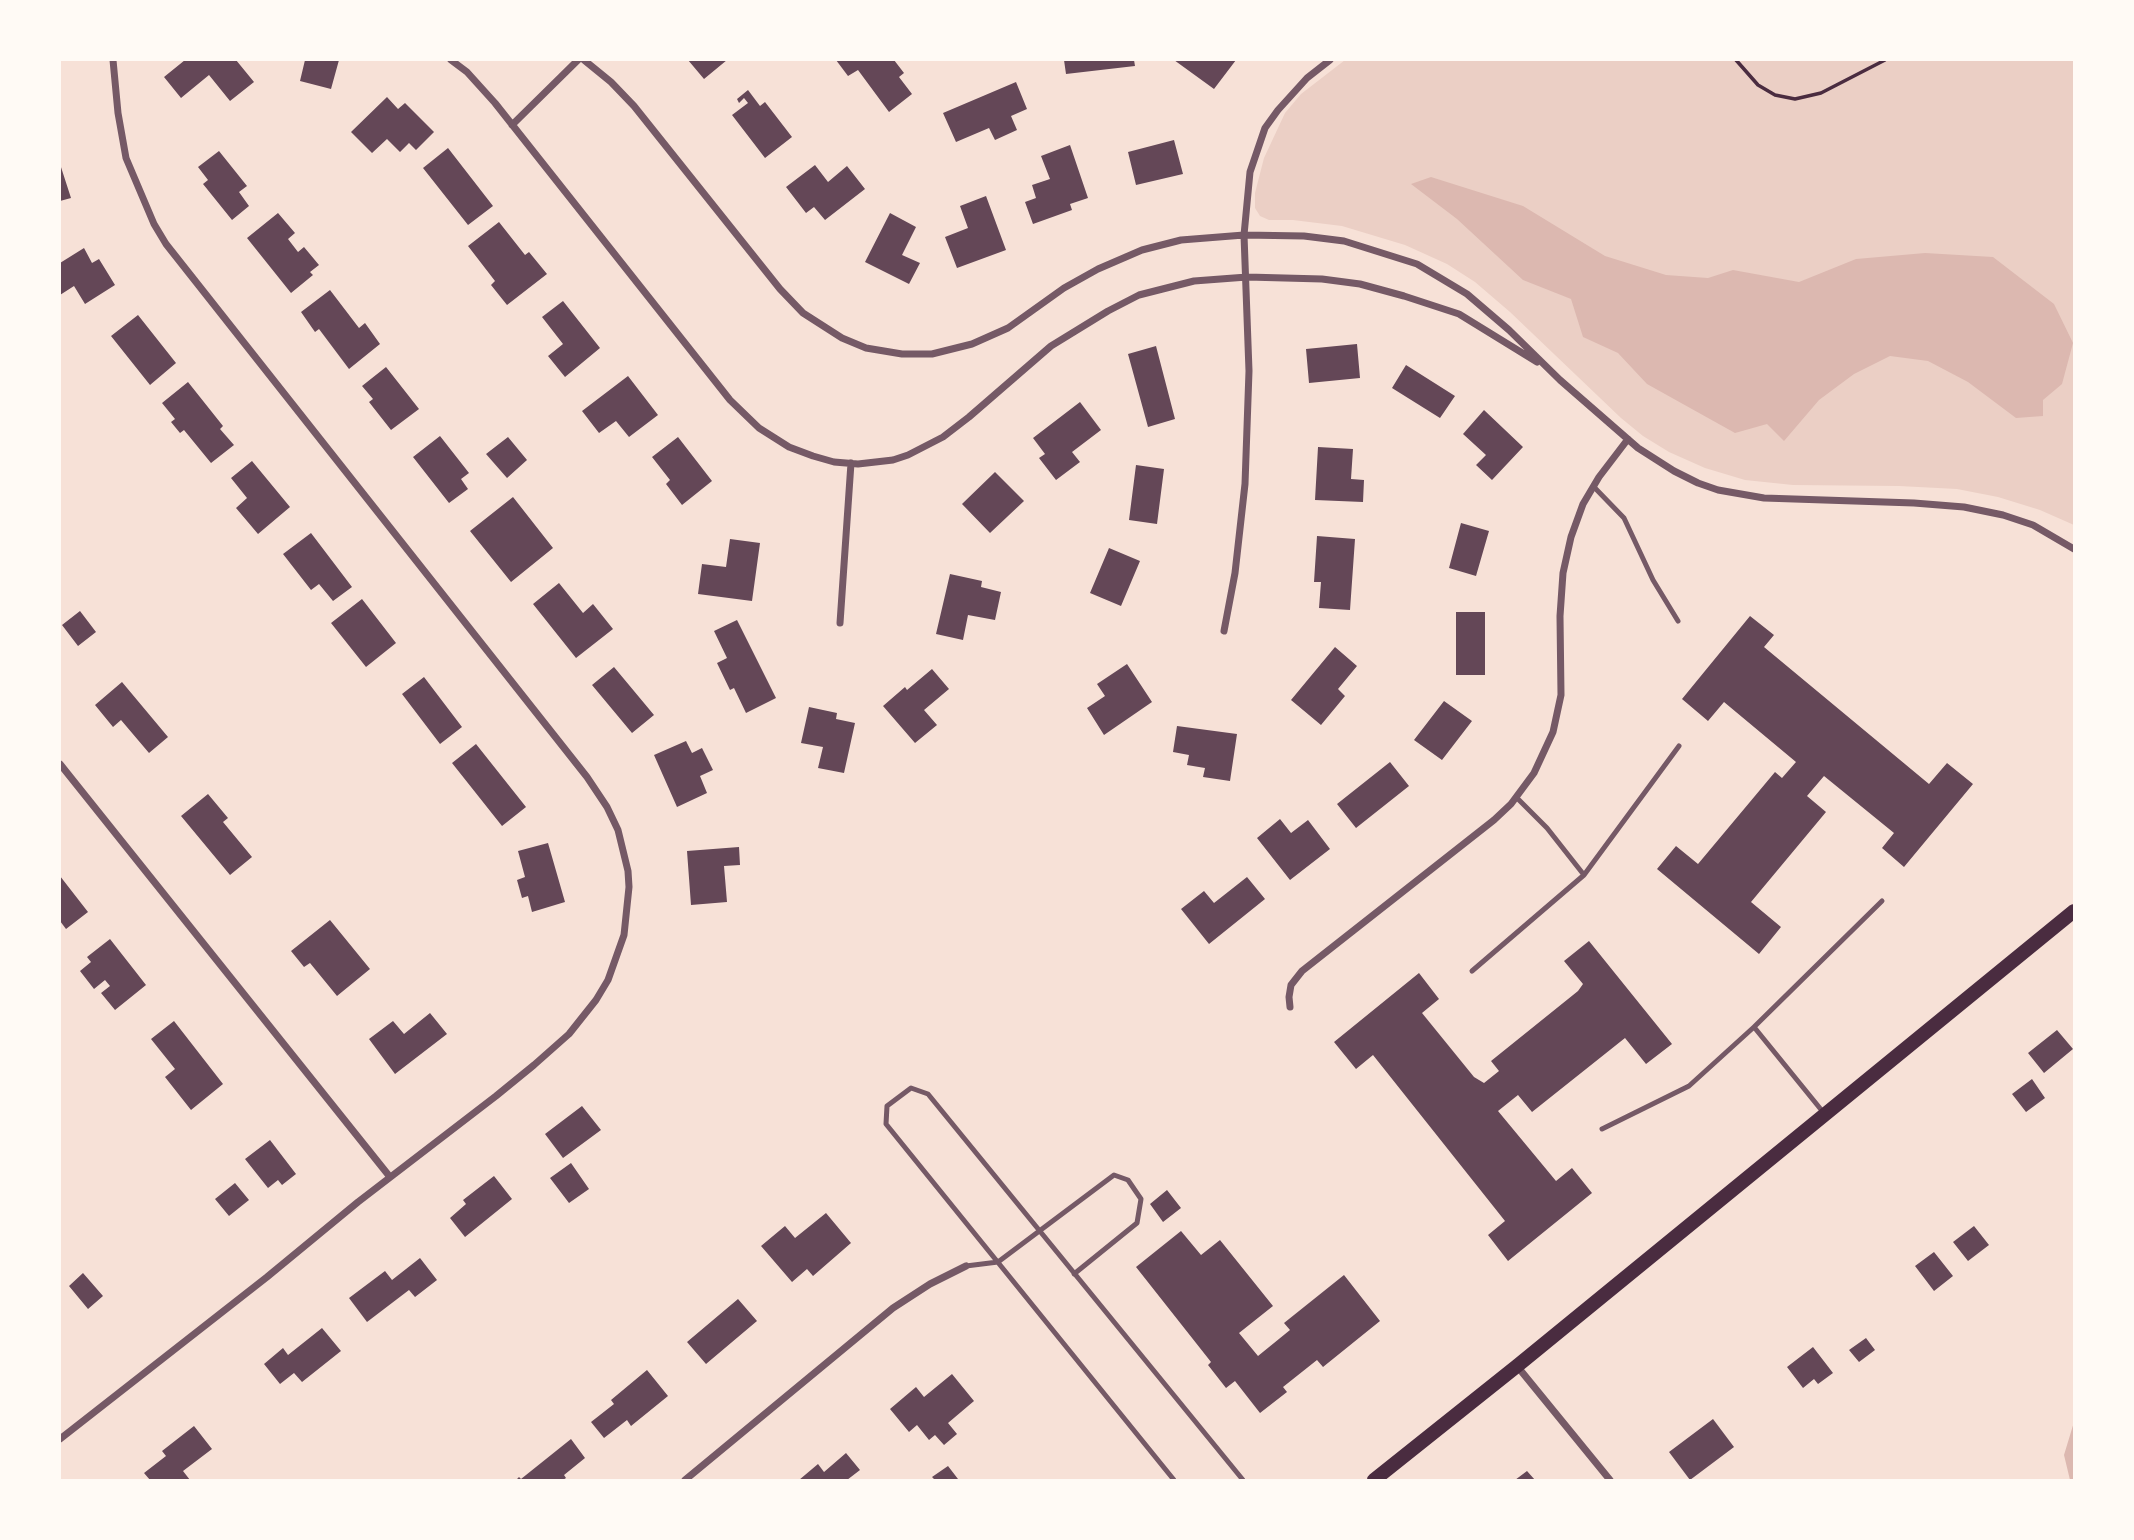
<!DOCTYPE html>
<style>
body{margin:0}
#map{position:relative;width:2134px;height:1540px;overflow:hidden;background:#f7e1d7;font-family:"IBM Plex Serif",serif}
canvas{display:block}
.frame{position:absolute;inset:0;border:61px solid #fffaf5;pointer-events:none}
</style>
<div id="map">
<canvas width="2134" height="1540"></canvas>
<div class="frame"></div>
</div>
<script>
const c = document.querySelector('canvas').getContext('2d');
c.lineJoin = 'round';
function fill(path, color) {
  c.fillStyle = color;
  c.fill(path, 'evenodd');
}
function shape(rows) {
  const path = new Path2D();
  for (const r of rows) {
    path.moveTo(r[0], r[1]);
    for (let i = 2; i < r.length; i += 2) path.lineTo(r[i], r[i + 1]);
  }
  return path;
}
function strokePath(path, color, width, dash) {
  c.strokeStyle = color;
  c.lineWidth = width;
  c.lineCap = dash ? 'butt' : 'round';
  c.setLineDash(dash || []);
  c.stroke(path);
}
fill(shape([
 [1345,60,2074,60,2074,525,2040,510,1998,497,1957,489,1899,486,1793,485,1745,480,1705,468,1669,452,1643,436,1621,418,1510,312,1475,282,1447,264,1405,245,1342,226,1293,220,1269,220,1260,216,1255,208,1255,193,1264,158,1285,113,1301,94]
]), '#ebcfc5');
fill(shape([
 [1431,177,1523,206,1605,256,1666,275,1708,278,1733,270,1799,282,1856,259,1925,253,1993,257,2054,304,2073,343,2062,384,2043,400,2043,416,2016,418,1968,382,1928,361,1890,356,1854,374,1819,400,1784,441,1767,424,1735,433,1647,384,1618,353,1583,337,1571,299,1523,280,1457,219,1411,184],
 [2074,1422,2074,1480,2070,1480,2064,1455]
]), '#dcb8b0');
fill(shape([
 [185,60,236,60,254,82,230,101,209,75,181,98,164,77],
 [305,60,339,60,331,89,300,81],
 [688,60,727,60,704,79],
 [836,60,894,60,904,73,899,77,912,94,889,112,858,70,848,76],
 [1064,60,1134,60,1135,66,1066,74],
 [1174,60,1236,60,1214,89],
 [1016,82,1027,109,1011,116,1017,130,995,140,989,128,956,142,943,113],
 [748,90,760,106,765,102,792,137,765,158,732,115,748,103,744,98,739,103,737,99],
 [387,97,398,109,405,103,434,132,416,150,409,143,400,152,387,139,372,153,351,132],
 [1174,140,1183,174,1136,185,1128,152],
 [1070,145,1088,198,1070,204,1072,210,1033,224,1025,202,1036,198,1032,185,1050,179,1041,156],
 [448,148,493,206,468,225,423,168],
 [219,151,247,186,239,192,249,206,232,220,203,184,208,180,198,167],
 [60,164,71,198,60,201],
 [815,165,828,182,847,166,865,189,825,220,814,207,806,213,786,187],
 [986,196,1006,250,957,268,945,237,968,228,960,206],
 [278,213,295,233,288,239,298,252,304,247,319,265,310,272,313,275,291,293,247,238],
 [890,213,916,227,902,255,920,263,909,284,865,262],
 [499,222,525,255,529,252,547,274,507,305,491,285,495,281,468,246],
 [84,248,92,263,99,259,115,285,85,304,74,286,60,295,60,263],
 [330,290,359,328,365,323,380,344,349,369,319,329,315,332,301,312],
 [563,301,600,348,565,377,548,356,563,344,542,317],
 [138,315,176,363,150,385,111,336],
 [1357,344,1360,378,1309,383,1306,349],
 [1156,346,1175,419,1148,427,1128,354],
 [1406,365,1455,396,1440,418,1392,388],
 [386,367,419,409,391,430,369,402,373,399,362,386],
 [628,376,658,415,629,437,616,421,599,433,582,411],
 [188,382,223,426,220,429,234,445,211,463,184,430,180,433,171,422,175,419,162,403],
 [1080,402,1101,430,1072,452,1080,462,1056,480,1039,458,1045,454,1033,438],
 [1484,410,1523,447,1492,480,1476,465,1486,455,1463,434],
 [440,436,469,473,461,479,468,489,449,503,413,457],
 [508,437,527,460,507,478,486,454],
 [678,437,712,481,682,505,666,484,670,480,652,457],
 [1318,447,1353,449,1351,479,1364,480,1363,502,1315,500],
 [252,461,290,507,258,534,236,508,247,498,231,478],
 [1136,465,1164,469,1157,524,1129,520],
 [995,472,1024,501,990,533,962,504],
 [513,497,553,548,511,582,470,531],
 [1461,523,1489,531,1476,576,1449,568],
 [311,533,352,587,333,601,319,584,311,590,283,554],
 [1317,536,1355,539,1350,610,1319,608,1321,582,1314,582],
 [730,539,760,543,752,601,698,594,702,564,726,567],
 [1109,548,1140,561,1121,606,1090,593],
 [950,574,982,581,981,587,1001,592,995,620,968,615,963,640,936,634],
 [559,583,583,613,593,604,613,629,576,658,533,604],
 [362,599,396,643,366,667,331,623],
 [80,611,96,632,78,646,62,625],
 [1456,612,1485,612,1485,675,1456,675],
 [1750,616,1774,635,1764,647,1929,784,1947,763,1973,784,1904,867,1882,848,1894,833,1824,776,1807,796,1826,812,1751,902,1781,927,1759,954,1657,869,1676,846,1698,864,1775,772,1782,778,1796,762,1724,702,1708,721,1682,699],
 [737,620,776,698,746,713,734,688,730,690,717,663,727,658,714,631],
 [1335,647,1357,666,1338,689,1345,696,1321,725,1291,700],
 [1127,664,1152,702,1104,735,1087,708,1105,696,1097,684],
 [614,667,654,715,632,733,592,685],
 [932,669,949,689,924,710,937,725,915,743,883,706,905,687,907,690],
 [424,677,462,727,440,744,402,694],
 [122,682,168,737,149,753,121,720,113,727,95,705],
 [1444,701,1472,721,1442,760,1414,740],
 [809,707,837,713,836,719,855,723,844,773,818,768,823,747,801,743],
 [1177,726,1237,734,1230,781,1203,777,1205,768,1187,765,1189,755,1173,752],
 [686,741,692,753,702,748,713,770,700,776,707,793,677,807,654,755],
 [476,744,526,807,502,826,452,763],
 [1390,762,1409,786,1356,828,1337,804],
 [208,794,228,818,223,822,252,857,230,875,181,816],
 [1280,819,1291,833,1308,820,1330,849,1290,880,1257,838],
 [548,843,565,902,532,912,528,896,522,898,517,880,525,877,518,851],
 [739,847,740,865,724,866,727,902,691,905,687,851],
 [60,876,88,912,66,929,60,921],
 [1247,877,1265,899,1209,944,1181,909,1204,891,1214,903],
 [330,920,370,969,337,996,310,963,304,967,291,951],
 [110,939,146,985,115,1010,101,993,110,986,105,980,94,989,80,971,91,962,87,957],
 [1589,941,1672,1044,1646,1064,1625,1038,1532,1112,1518,1095,1498,1111,1556,1181,1572,1168,1592,1193,1508,1261,1488,1235,1505,1221,1373,1055,1356,1069,1334,1042,1419,973,1439,999,1422,1013,1474,1077,1484,1083,1499,1071,1491,1061,1578,991,1583,984,1564,961],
 [430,1013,447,1034,395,1074,369,1039,393,1021,404,1034],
 [174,1021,223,1084,191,1110,165,1077,175,1069,151,1039],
 [2057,1030,2073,1049,2044,1073,2028,1053],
 [2032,1079,2045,1098,2026,1112,2012,1094],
 [582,1106,601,1130,563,1158,545,1134],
 [270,1140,296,1174,282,1185,278,1180,268,1188,245,1159],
 [571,1163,589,1189,569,1203,550,1178],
 [494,1176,512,1199,465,1237,450,1218,466,1204,463,1200],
 [235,1183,249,1200,229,1216,215,1199],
 [1167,1190,1181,1208,1163,1222,1150,1204],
 [826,1213,851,1243,813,1276,807,1269,792,1282,761,1246,785,1226,795,1238],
 [1974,1226,1989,1245,1968,1261,1953,1242],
 [1181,1231,1201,1255,1220,1240,1273,1306,1239,1333,1258,1356,1290,1330,1284,1323,1344,1275,1380,1321,1323,1367,1317,1360,1283,1387,1287,1392,1260,1413,1235,1381,1226,1388,1208,1365,1211,1362,1136,1267],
 [1934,1252,1953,1276,1934,1291,1915,1266],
 [420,1258,437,1280,415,1297,409,1290,367,1322,349,1298,385,1271,392,1280],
 [83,1273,103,1296,88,1309,69,1286],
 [738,1299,757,1321,706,1364,687,1342],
 [322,1328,341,1351,302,1382,294,1373,280,1384,264,1364,283,1348,288,1355],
 [1866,1338,1875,1350,1859,1362,1849,1350],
 [1813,1347,1833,1373,1818,1384,1814,1379,1803,1388,1787,1367],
 [647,1370,668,1396,631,1426,627,1420,604,1438,591,1422,614,1404,611,1400],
 [952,1374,974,1401,948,1423,957,1434,944,1445,935,1435,929,1440,917,1425,909,1432,890,1409,916,1387,924,1397],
 [1713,1419,1734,1447,1690,1480,1669,1452],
 [194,1426,212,1449,183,1471,190,1480,150,1480,144,1473,166,1456,162,1451],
 [571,1439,585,1458,564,1475,566,1478,563,1480,516,1480,519,1477,521,1479],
 [846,1453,860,1470,847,1480,799,1480,818,1464,824,1472],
 [948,1466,958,1479,935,1480,932,1477],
 [1527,1471,1535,1480,1515,1480]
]), '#644757');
strokePath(shape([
 [1736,60,1758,85,1775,95,1795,99,1821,93,1885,60]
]), '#4a2c40', 3.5);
strokePath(shape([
 [1593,486,1624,518,1653,580,1678,621],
 [1516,797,1547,828,1584,875,1679,746],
 [1472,971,1584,875],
 [1754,1027,1882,901],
 [1602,1129,1689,1086,1754,1027,1823,1112],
 [966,1266,998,1262,1114,1175,1128,1180,1141,1199,1137,1223,1074,1274],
 [1174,1480,886,1124,887,1106,911,1088,928,1094,1243,1480]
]), '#755966', 5);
strokePath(shape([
 [451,60,467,72,495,103,730,400,759,428,789,447,813,456,834,462,858,464,893,460,908,455,943,437,969,417,1051,346,1108,311,1139,295,1194,281,1247,277,1322,279,1360,284,1404,296,1459,314,1537,362],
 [584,60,611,82,634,106,780,289,803,313,842,338,866,348,902,354,932,354,972,344,1008,328,1064,288,1098,269,1142,250,1181,240,1244,235,1304,236,1344,241,1417,264,1467,294,1509,330,1560,380,1638,448,1674,471,1698,483,1718,490,1764,498,1914,503,1964,507,2003,515,2033,525,2074,549],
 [512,125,578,60],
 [840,623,851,463],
 [1224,631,1235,573,1245,484,1249,371,1244,235,1250,172,1265,128,1278,110,1307,78,1330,60],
 [60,764,390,1177],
 [1290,1007,1289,997,1291,985,1302,971,1494,820,1511,804,1534,773,1553,732,1561,695,1560,616,1563,573,1571,537,1583,504,1599,477,1628,439],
 [1517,1366,1610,1480],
 [60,1439,267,1277,358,1202,496,1096,534,1065,569,1034,596,1000,608,980,624,935,629,887,628,871,618,830,607,807,587,777,166,244,154,224,126,158,118,113,113,60],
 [685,1480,893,1308,930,1284,966,1266]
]), '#755966', 7);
strokePath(shape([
 [1374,1480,1517,1366,2074,911]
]), '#4a2c40', 14);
</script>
